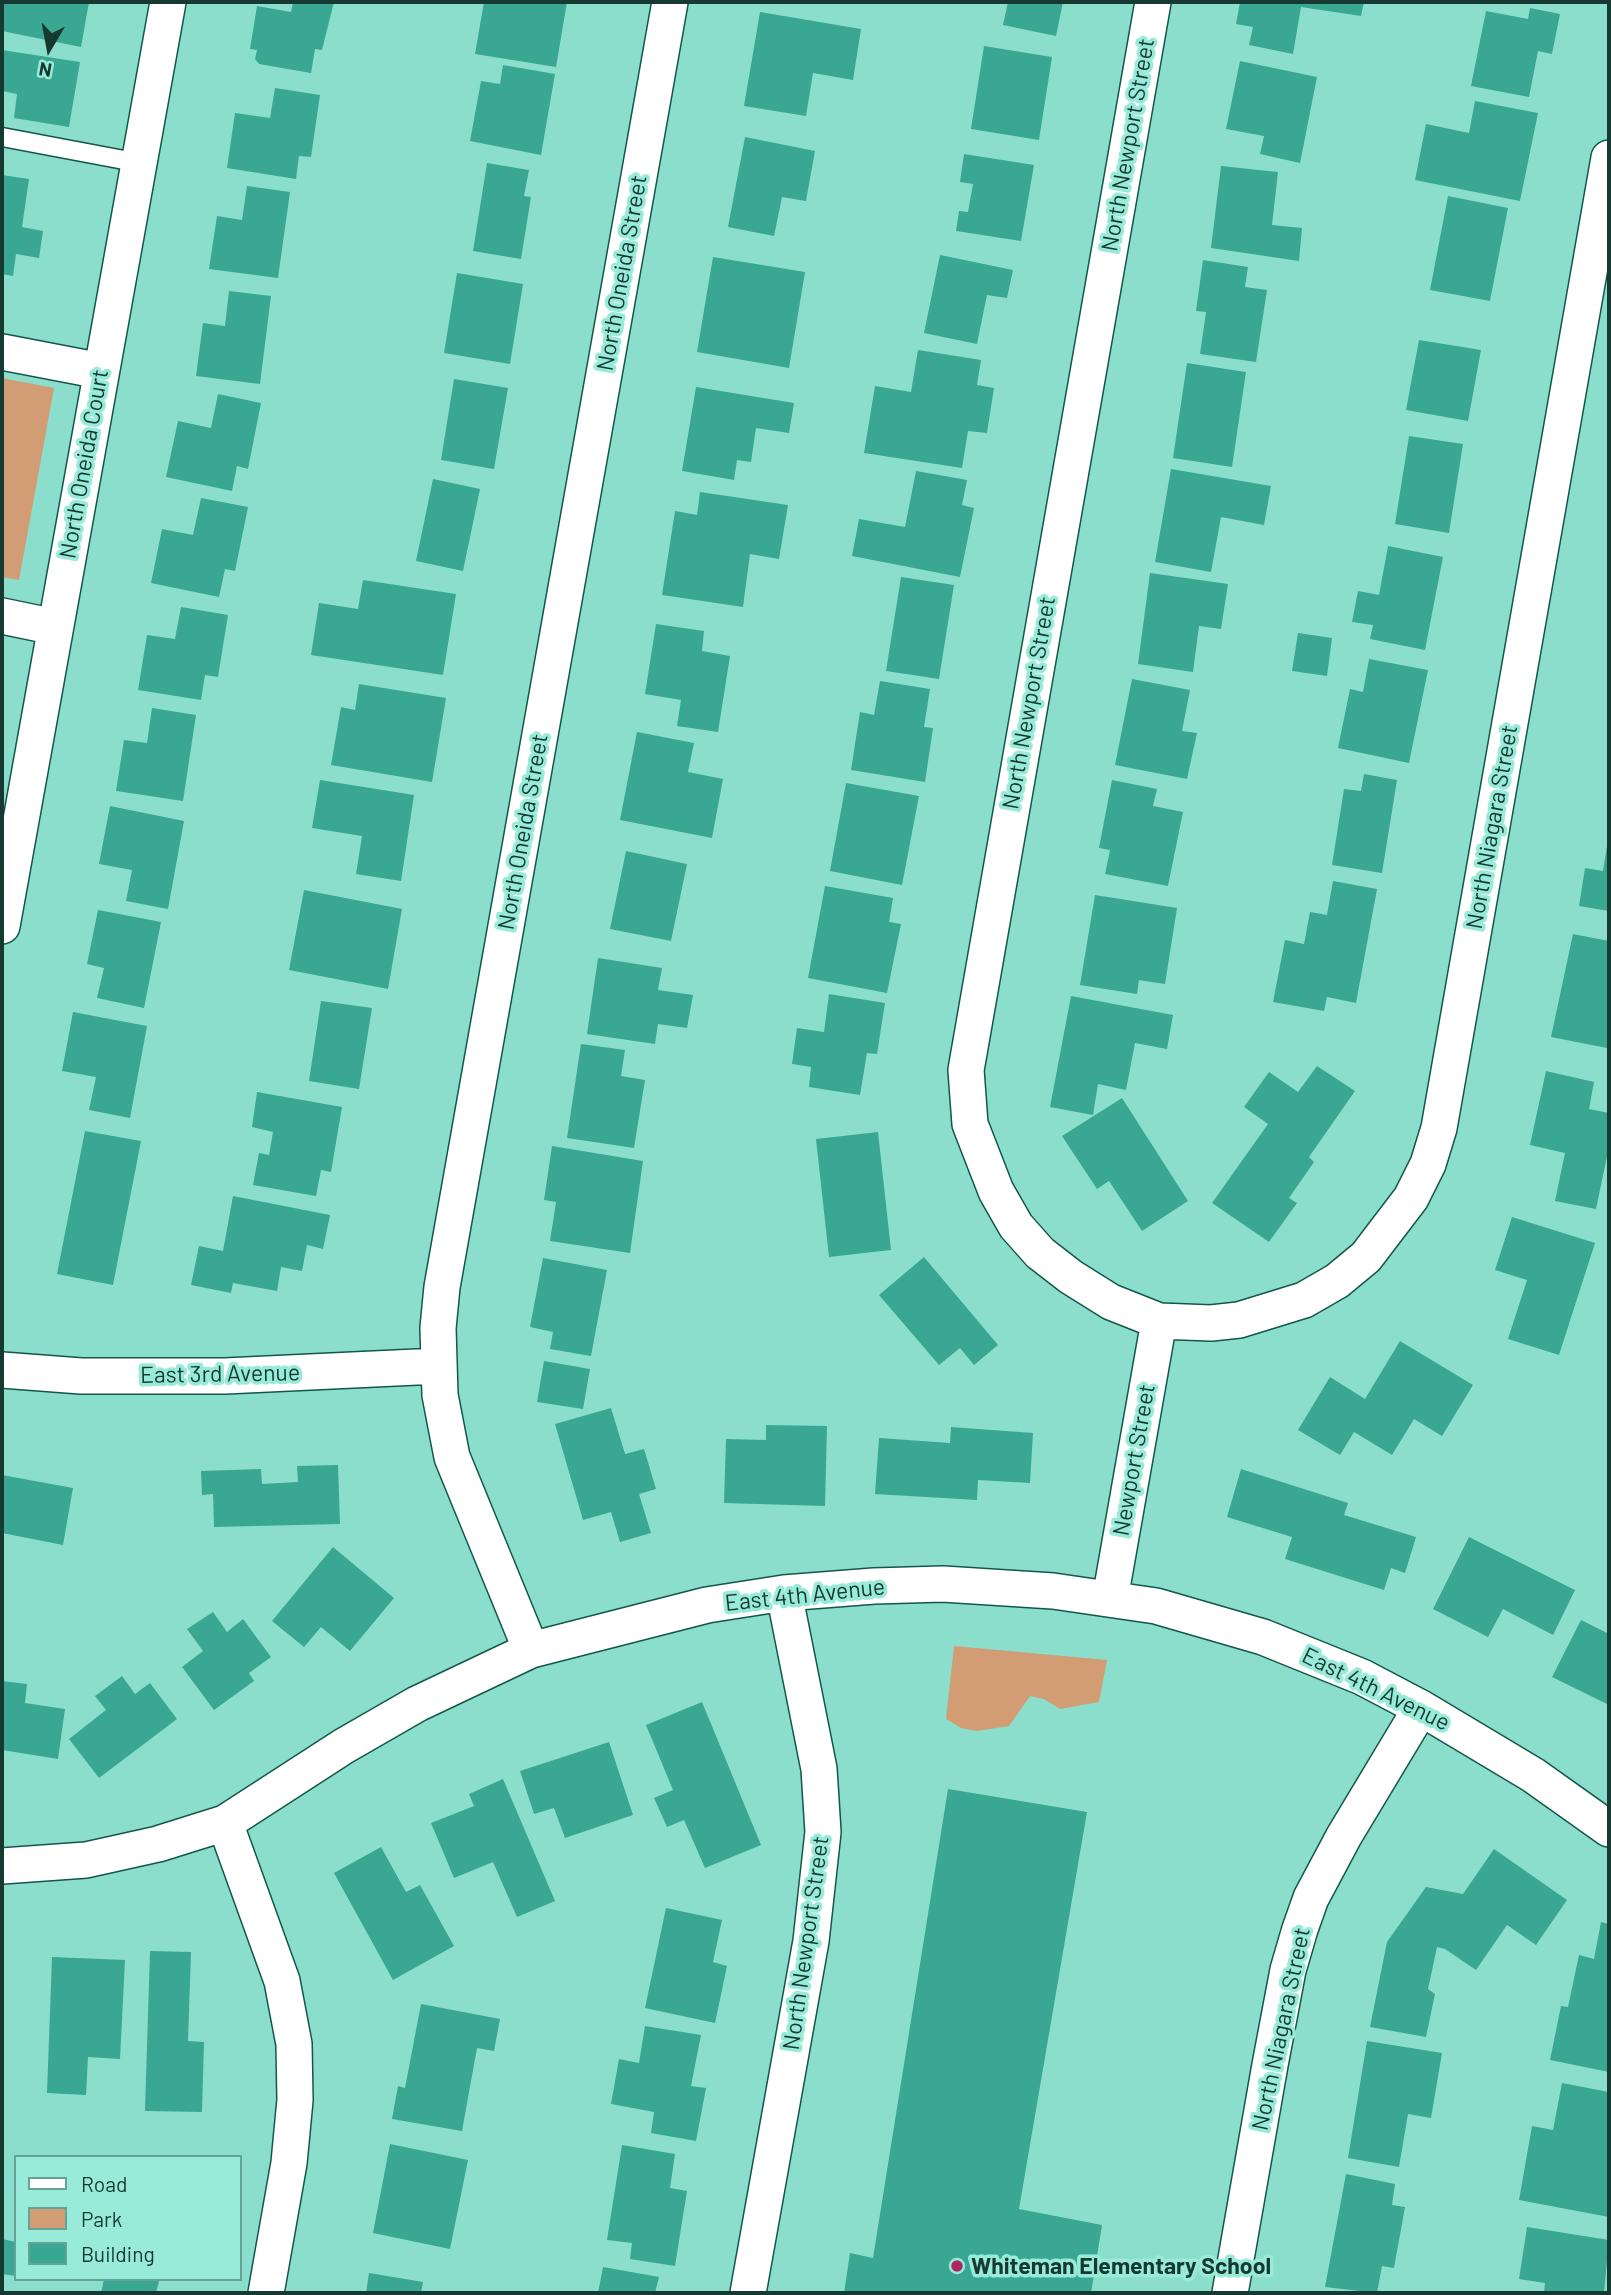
<!DOCTYPE html>
<style>
body{margin:0}
#map{position:relative;width:1611px;height:2295px;overflow:hidden;background:#8bdecb;font-family:Barlow,sans-serif}
canvas{display:block}
.frame{position:absolute;inset:0;border:4px solid #163932;pointer-events:none}
.legend{position:absolute;left:14px;top:2155px;width:228px;height:126px;box-sizing:border-box;background:#98ebd8;border:2px solid #64a496;margin:0;padding:9px 12px;list-style:none;font-size:21px;color:#163932}
.legend li{display:flex;align-items:center;gap:14px;height:35px}
.legend b{width:35px;border:2px solid #64a496}
.north{position:absolute;left:14px;top:14px;width:70px;height:70px;-webkit-text-stroke:5px #98ebd8;paint-order:stroke;rotate:190deg;font-size:19px;font-weight:700;line-height:28px;text-align:center;color:#163932}
.north::after{content:'';display:block;margin:auto;width:24px;height:32px;background:#163932;clip-path:polygon(50% 0,100% 100%,50% 72%,0 100%)}
</style>
<div id="map">
<canvas width="1611" height="2295"></canvas>
<div class="frame"></div>
<ul class="legend">
<li><b style="height:9px;background:#fff"></b>Road</li>
<li><b style="height:19px;background:#d29c74"></b>Park</li>
<li><b style="height:19px;background:#3aa792"></b>Building</li>
</ul>
<div class="north">N</div>
</div>
<script>
const c = document.querySelector('canvas').getContext('2d');
c.lineJoin = 'round';
function fill(path, color) {
  c.fillStyle = color;
  c.fill(path, 'evenodd');
}
function shape(rows) {
  const path = new Path2D();
  for (const r of rows) {
    path.moveTo(r[0], r[1]);
    for (let i = 2; i < r.length; i += 2) path.lineTo(r[i], r[i + 1]);
  }
  return path;
}
function strokePath(path, color, width, dash) {
  c.strokeStyle = color;
  c.lineWidth = width;
  c.lineCap = dash ? 'butt' : 'round';
  c.setLineDash(dash || []);
  c.stroke(path);
}
function label(font, color, halo, rows, align = 'center') {
  c.font = font + ' Barlow,sans-serif';
  c.lineWidth = 7;
  c.setLineDash([]);
  c.textBaseline = 'middle';
  c.strokeStyle = halo;
  c.fillStyle = color;
  for (const [text, x, y, turn = 0] of rows) {
    c.save();
    c.translate(x, y);
    c.rotate((+turn || 0) * Math.PI / 180);
    c.textAlign = isNaN(turn) ? turn : align;
    if (halo) c.strokeText(text, 0, 0);
    c.fillText(text, 0, 0);
    c.restore();
  }
}
fill(shape([
 [2,378,54,388,19,580,2,577],
 [954,1646,1107,1660,1099,1702,1060,1709,1044,1699,1030,1696,1009,1726,977,1731,961,1728,946,1719]
]), '#d29c74');
fill(shape([
 [2,2,89,2,81,47,2,31],
 [293,2,334,2,322,50,315,49,311,73,259,64,255,59,257,50,250,49,257,6,291,12],
 [484,2,567,2,556,67,475,54],
 [1008,2,1063,2,1056,36,1003,25],
 [1240,2,1364,2,1361,16,1301,7,1293,54,1249,45,1253,27,1236,24],
 [1530,8,1560,14,1552,54,1538,51,1529,97,1471,86,1486,11,1528,19],
 [760,12,861,29,853,80,813,73,806,116,744,106],
 [984,46,1052,57,1039,140,971,129],
 [2,50,80,62,69,127,14,118,17,94,2,91],
 [1240,61,1317,77,1300,163,1260,154,1264,136,1226,129],
 [503,65,555,74,541,155,470,141,481,81,500,84],
 [275,88,320,95,311,157,299,156,296,179,227,168,235,113,270,118],
 [1475,101,1538,113,1520,201,1415,180,1426,124,1469,133],
 [745,137,815,151,806,201,782,197,774,236,728,227],
 [964,154,1034,165,1021,241,956,231,959,211,968,212,973,184,960,182],
 [487,163,529,170,524,196,531,197,521,259,473,251],
 [1221,166,1278,172,1272,225,1302,228,1299,261,1211,248],
 [2,175,29,179,22,227,43,231,39,258,16,254,13,276,2,274],
 [247,186,290,192,278,278,209,269,217,216,242,220],
 [1448,196,1508,208,1490,301,1430,290],
 [940,255,1013,270,1007,298,987,295,977,344,924,333],
 [713,257,805,272,789,368,697,352],
 [1203,260,1248,267,1245,287,1267,290,1256,362,1200,354,1206,312,1196,311],
 [457,273,523,284,510,364,444,353],
 [229,291,271,296,260,384,196,376,203,323,225,326],
 [1419,340,1481,350,1468,421,1406,410],
 [918,350,981,360,977,385,994,388,987,433,968,431,962,468,864,453,875,386,911,392],
 [1187,363,1246,372,1232,467,1173,458],
 [454,379,508,388,494,469,441,460],
 [696,387,794,403,789,433,756,428,751,462,737,460,734,480,682,471],
 [218,394,261,403,248,469,237,466,232,491,166,477,178,421,211,428],
 [1409,436,1463,444,1449,533,1395,524],
 [1171,469,1271,486,1264,525,1221,517,1211,572,1155,562],
 [916,471,967,480,962,505,974,508,960,577,852,556,859,519,905,527],
 [433,479,480,489,463,571,416,561],
 [700,492,788,505,779,559,750,554,743,607,662,595,675,511,697,515],
 [201,498,248,507,235,571,225,569,219,597,151,583,162,529,193,535],
 [1388,546,1443,557,1425,650,1370,639,1373,625,1352,622,1358,591,1379,595],
 [1150,573,1228,584,1221,629,1199,626,1193,672,1138,664],
 [901,577,954,585,939,679,886,671],
 [363,580,456,594,443,675,311,655,319,603,358,609],
 [181,607,228,615,218,677,205,675,201,700,138,690,147,635,175,639],
 [656,624,704,631,702,651,730,656,718,732,677,726,681,700,645,694],
 [1298,633,1332,638,1327,676,1292,671],
 [1369,659,1428,670,1409,763,1338,748,1350,689,1363,692],
 [1132,679,1190,690,1182,731,1197,733,1187,779,1115,765],
 [880,681,930,689,924,727,933,728,925,782,851,770,860,712,874,715],
 [359,684,446,698,432,782,331,765,341,707,355,710],
 [152,708,196,715,183,801,116,791,124,740,147,743],
 [637,732,694,743,688,772,723,779,712,838,620,820],
 [1364,774,1397,780,1382,873,1332,865,1344,789,1361,791],
 [320,780,414,795,401,881,356,874,362,836,312,828],
 [1112,780,1157,789,1153,806,1183,812,1168,886,1105,874,1110,850,1099,848],
 [846,783,919,796,902,885,830,871],
 [110,806,184,821,168,909,126,901,132,870,99,864],
 [1608,840,1609,911,1579,906,1585,868,1603,871],
 [626,851,687,864,671,941,610,929],
 [1333,881,1377,889,1356,1003,1327,997,1324,1011,1273,1002,1285,940,1304,944,1310,912,1327,915],
 [825,886,893,898,889,922,901,924,887,993,808,978],
 [304,890,402,909,388,989,289,970],
 [1095,895,1177,908,1165,984,1139,980,1137,994,1080,985],
 [98,910,161,922,144,1008,97,998,104,968,87,964],
 [1573,934,1609,941,1607,1048,1551,1037],
 [598,958,662,968,658,990,693,995,687,1028,658,1024,655,1044,587,1034],
 [829,994,885,1003,877,1054,867,1053,860,1095,809,1087,811,1067,792,1064,797,1028,824,1032],
 [1071,996,1173,1015,1167,1049,1135,1043,1126,1090,1098,1084,1093,1115,1050,1107],
 [321,1001,372,1008,359,1089,309,1081],
 [73,1012,147,1026,130,1118,89,1110,96,1077,62,1071],
 [581,1044,625,1050,621,1076,645,1080,634,1148,567,1138],
 [1317,1066,1355,1091,1309,1157,1314,1162,1289,1198,1297,1203,1269,1242,1212,1203,1268,1124,1244,1107,1269,1072,1298,1092],
 [1546,1071,1594,1082,1589,1109,1609,1113,1609,1147,1596,1209,1555,1201,1565,1153,1530,1145],
 [257,1092,342,1107,331,1172,321,1170,316,1196,253,1185,259,1153,269,1155,273,1132,252,1127],
 [1122,1098,1188,1201,1142,1231,1109,1181,1097,1189,1062,1136],
 [85,1131,141,1141,113,1285,57,1274],
 [878,1132,891,1250,829,1257,816,1139],
 [552,1146,643,1161,630,1253,550,1241,556,1202,544,1200],
 [233,1196,330,1215,323,1249,307,1245,302,1271,281,1267,277,1291,233,1283,231,1293,191,1285,199,1246,223,1251],
 [1512,1217,1595,1243,1559,1355,1508,1339,1527,1280,1495,1270],
 [924,1257,998,1345,974,1365,960,1348,939,1365,879,1295],
 [543,1258,607,1270,591,1356,550,1349,553,1332,530,1327],
 [1400,1341,1473,1385,1442,1436,1414,1419,1392,1455,1354,1432,1340,1455,1298,1430,1330,1377,1365,1399],
 [544,1361,590,1369,583,1409,537,1402],
 [611,1408,625,1454,644,1449,656,1489,639,1494,651,1533,620,1542,611,1512,583,1520,555,1424],
 [766,1425,827,1426,825,1506,724,1503,726,1439,766,1440],
 [951,1427,1033,1433,1030,1483,978,1480,977,1500,875,1494,879,1438,950,1443],
 [338,1465,340,1524,214,1527,213,1494,202,1495,201,1471,261,1469,262,1484,298,1482,297,1466],
 [1241,1469,1348,1503,1344,1515,1416,1537,1405,1573,1391,1568,1384,1590,1285,1559,1292,1537,1227,1517],
 [2,1475,73,1488,63,1545,2,1533],
 [1469,1537,1575,1590,1553,1635,1503,1609,1488,1637,1433,1609],
 [333,1547,394,1598,350,1651,321,1627,304,1647,272,1621],
 [213,1612,227,1632,243,1619,271,1657,249,1673,254,1681,214,1710,182,1667,203,1651,187,1629],
 [1581,1620,1609,1634,1609,1705,1552,1677],
 [122,1676,135,1694,150,1683,177,1719,99,1778,69,1739,106,1710,95,1696],
 [2,1681,27,1684,25,1703,65,1709,58,1759,2,1750],
 [702,1702,761,1845,705,1868,684,1820,667,1827,654,1798,673,1790,646,1725],
 [609,1742,633,1815,565,1838,554,1808,534,1814,520,1771],
 [503,1779,555,1901,517,1917,493,1862,454,1878,431,1823,474,1806,469,1794],
 [948,1789,1087,1812,1019,2209,1102,2225,1091,2293,844,2293,850,2253,873,2258],
 [381,1847,406,1892,420,1885,454,1946,393,1980,334,1873],
 [1494,1849,1567,1900,1536,1945,1507,1925,1476,1970,1445,1949,1437,1947,1428,1989,1435,1994,1426,2037,1370,2027,1387,1942,1426,1887,1463,1894],
 [666,1908,722,1920,713,1962,727,1966,715,2023,645,2008],
 [1601,1922,1609,1924,1609,2072,1550,2060,1561,2006,1568,2007,1579,1955,1594,1959],
 [150,1951,191,1952,188,2041,204,2042,202,2112,145,2111],
 [52,1957,125,1960,120,2059,88,2057,86,2095,47,2093],
 [421,2004,500,2019,494,2051,477,2048,462,2131,392,2119,398,2086,405,2088],
 [645,2026,701,2035,691,2086,706,2088,696,2141,651,2133,654,2112,611,2104,619,2059,639,2063],
 [1367,2041,1442,2053,1431,2118,1408,2114,1399,2167,1348,2158],
 [1562,2083,1609,2092,1609,2217,1519,2200,1532,2126,1553,2130],
 [390,2144,468,2160,450,2249,373,2233],
 [622,2145,675,2154,670,2188,687,2191,675,2266,630,2259,632,2243,607,2240],
 [1346,2174,1395,2184,1392,2205,1405,2207,1394,2268,1382,2266,1377,2293,1325,2287],
 [1527,2227,1609,2240,1604,2293,1544,2293,1545,2283,1519,2279],
 [2,2239,16,2242,16,2276,2,2274],
 [603,2267,659,2277,655,2293,598,2293],
 [369,2273,423,2282,421,2293,366,2293],
 [104,2279,151,2279,159,2281,156,2293,101,2293]
]), '#3aa792');
const lane = shape([
 [2,137,140,163]
]);
const street = shape([
 [1153,2,966,1070,970,1124,996,1191,1016,1226,1040,1253,1071,1277,1111,1302,1159,1321,1211,1323,1239,1320,1304,1300,1337,1281,1366,1257,1411,1198,1428,1164,1439,1128,1609,158],
 [2,352,101,371],
 [2,616,55,627],
 [2,926,168,2],
 [2,1370,81,1376,225,1376,438,1366],
 [1110,1599,1159,1321],
 [531,1650,452,1457,440,1395,438,1328,442,1287,670,2],
 [225,1823,282,1981,294,2044,295,2100,289,2163,266,2293],
 [2,1866,86,1860,158,1844,225,1823,344,1746,417,1704,531,1650,707,1605,784,1593,874,1586,943,1584,1053,1591,1156,1606,1263,1637,1362,1677,1421,1708,1533,1775,1609,1829],
 [748,2293,811,1941,823,1832,819,1769,784,1593],
 [1230,2293,1270,2065,1288,1970,1300,1929,1311,1898,1344,1836,1421,1708]
]);
strokePath(lane, '#13574b', 21);
strokePath(street, '#13574b', 38);
strokePath(lane, '#fff', 18);
strokePath(street, '#fff', 35);
for (const [x, y, r, color] of [
 [957,2266,7,"#af2564"]
]) {
  const dot = new Path2D();
  dot.arc(x, y, r, 0, 2 * Math.PI);
  c.fillStyle = color;
  c.fill(dot);
  strokePath(dot, '#98ebd8', 2.5);
}
label('23px', '#163932', '#98ebd8', [
 ["North Newport Street",1128,145,-80],
 ["North Oneida Street",622,273,-80],
 ["North Oneida Court",84,464,-80],
 ["North Newport Street",1029,703,-80],
 ["North Niagara Street",1492,827,-80],
 ["North Oneida Street",523,832,-80],
 ["East 3rd Avenue",220,1374,-1],
 ["Newport Street",1134,1460,-80],
 ["East 4th Avenue",805,1595,-6],
 ["East 4th Avenue",1376,1689,26],
 ["North Newport Street",806,1943,-82],
 ["North Niagara Street",1281,2029,-78]
]);
label('bold 23px', '#163932', '#98ebd8', [
 ["Whiteman Elementary School",971,2266]
], 'left');
</script>
